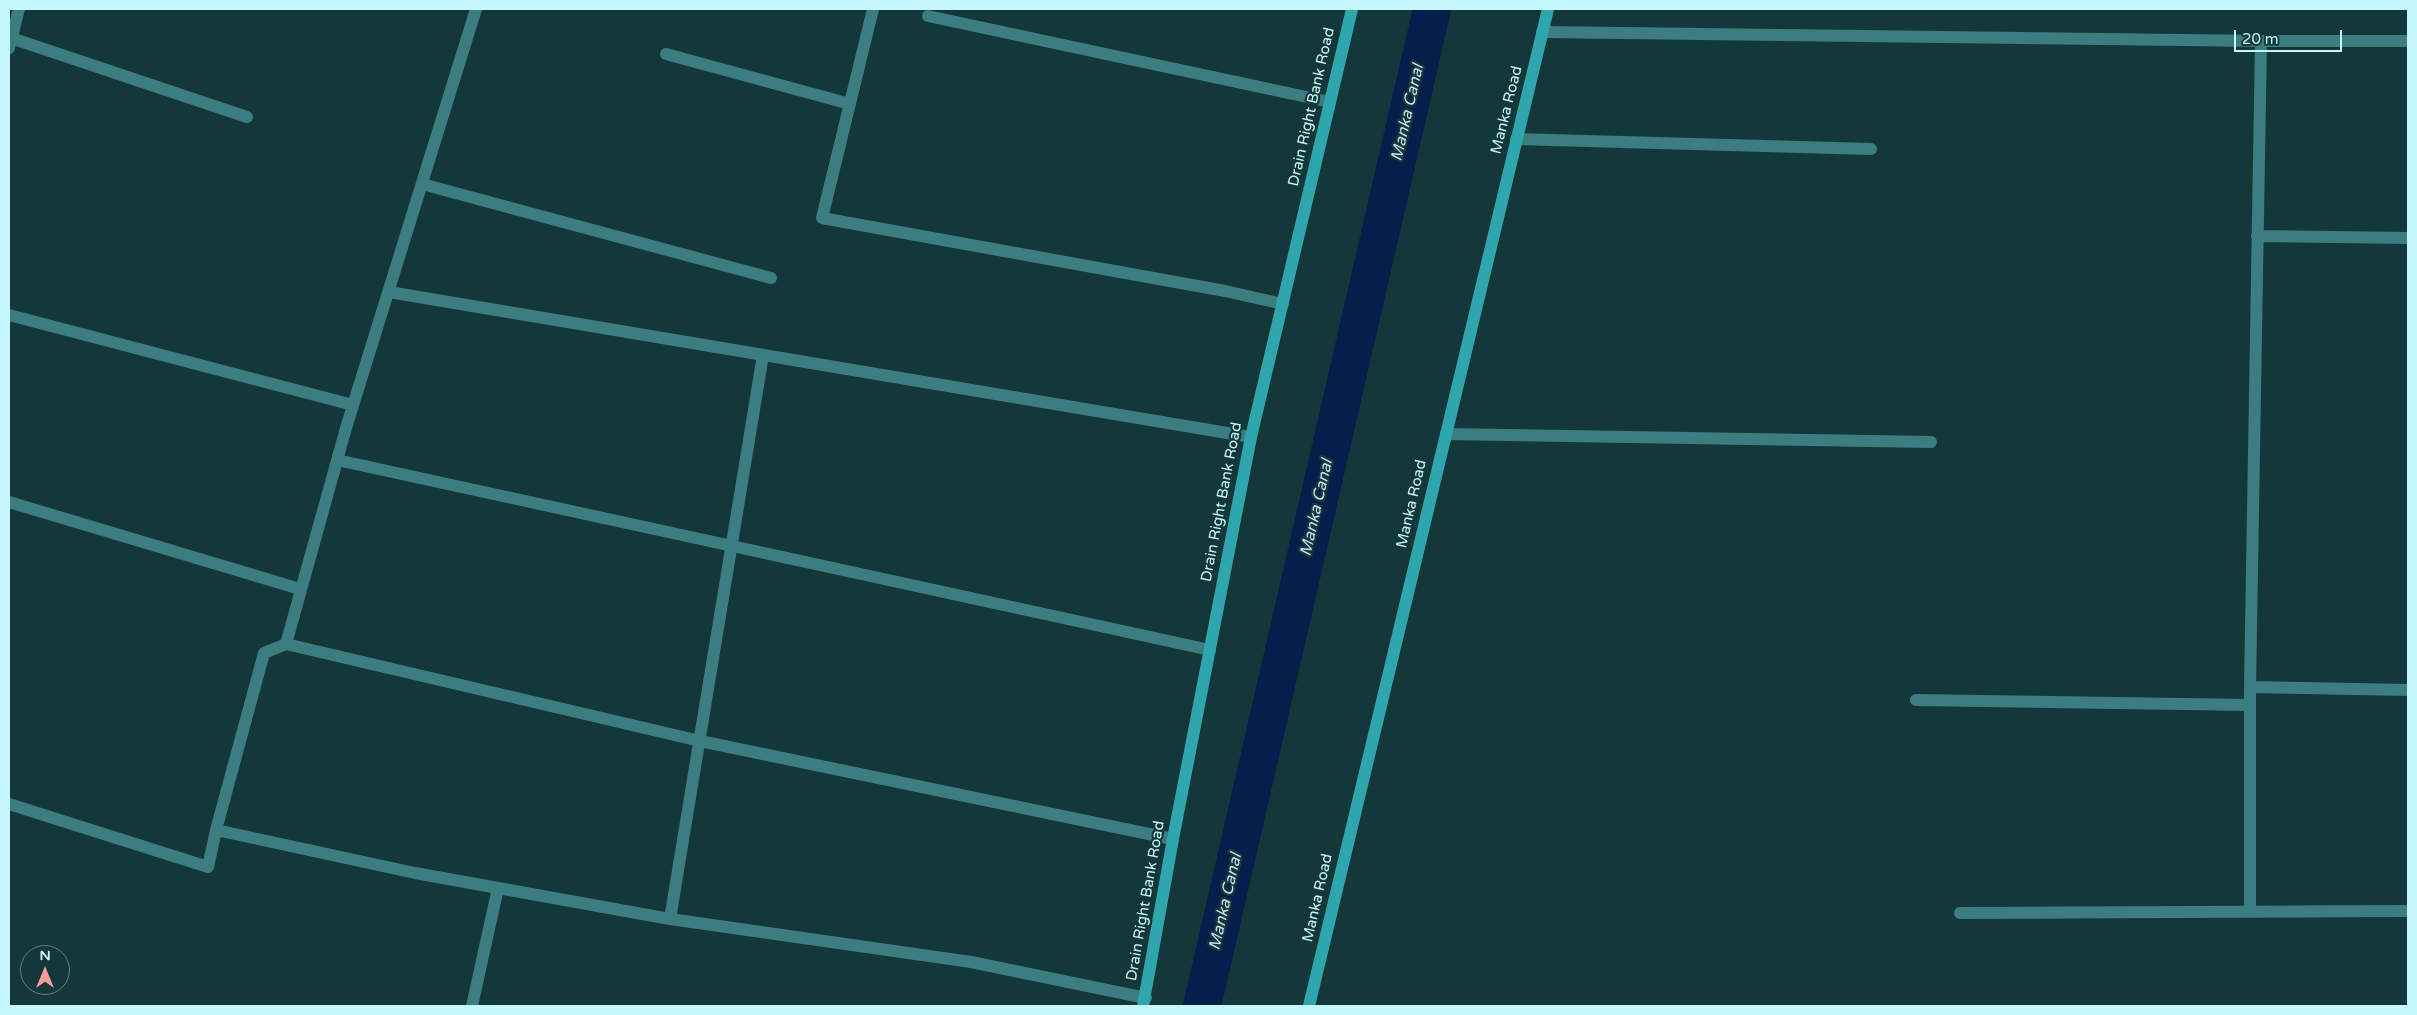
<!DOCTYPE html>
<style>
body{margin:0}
#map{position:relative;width:2417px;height:1015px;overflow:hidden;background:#14383a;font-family:"Varela Round",sans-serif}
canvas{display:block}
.frame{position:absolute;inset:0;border:10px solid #c6f8fb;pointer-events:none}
.north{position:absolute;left:20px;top:945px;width:50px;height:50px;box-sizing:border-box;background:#14383a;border:1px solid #5b8587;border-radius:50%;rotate:0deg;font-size:14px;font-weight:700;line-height:20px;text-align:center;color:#c6f8fb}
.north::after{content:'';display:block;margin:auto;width:18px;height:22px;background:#f59b9a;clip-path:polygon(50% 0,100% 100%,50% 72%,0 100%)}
.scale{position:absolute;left:2234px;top:30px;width:108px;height:22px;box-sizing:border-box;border:2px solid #c6f8fb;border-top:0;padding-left:6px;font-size:15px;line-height:18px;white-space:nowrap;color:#c6f8fb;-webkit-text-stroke:4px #14383a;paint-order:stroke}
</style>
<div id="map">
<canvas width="2417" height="1015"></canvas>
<div class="frame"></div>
<div class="north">N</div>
<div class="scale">20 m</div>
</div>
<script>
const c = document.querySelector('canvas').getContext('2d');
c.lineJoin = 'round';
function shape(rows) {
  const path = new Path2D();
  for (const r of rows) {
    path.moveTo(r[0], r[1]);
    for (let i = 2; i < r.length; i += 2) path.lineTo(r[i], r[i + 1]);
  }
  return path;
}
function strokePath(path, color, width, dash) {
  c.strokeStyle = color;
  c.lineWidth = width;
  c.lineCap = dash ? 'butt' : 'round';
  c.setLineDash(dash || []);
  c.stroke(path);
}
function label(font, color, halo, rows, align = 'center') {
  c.font = font + ' "Varela Round",sans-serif';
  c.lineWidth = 4.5;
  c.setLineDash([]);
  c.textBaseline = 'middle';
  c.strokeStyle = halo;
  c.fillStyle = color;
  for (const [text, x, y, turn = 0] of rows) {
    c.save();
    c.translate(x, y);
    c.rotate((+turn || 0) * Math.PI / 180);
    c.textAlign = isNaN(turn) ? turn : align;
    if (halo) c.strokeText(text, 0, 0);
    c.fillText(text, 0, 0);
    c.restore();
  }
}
strokePath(shape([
 [1202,1006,1432,9]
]), '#051f4c', 38);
strokePath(shape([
 [873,9,822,218,1225,291,1283,304],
 [928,16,1330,102],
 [1542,32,2261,41,2408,41],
 [11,38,247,117],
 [9,48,19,9],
 [666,54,850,104],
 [1516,139,1871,149],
 [422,184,771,278],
 [2257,236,2408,238],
 [389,292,1251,437],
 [9,315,353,405],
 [1446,434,1931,442],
 [337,460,1210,650],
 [9,502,300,589],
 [286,644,346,428,476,9],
 [2250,687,2408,690],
 [1916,700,2250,705],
 [9,804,208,867,216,830,264,653,286,644,700,741,1173,839],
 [216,830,415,873,670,919,971,962,1146,998],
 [2250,912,2250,687,2261,41],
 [1960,913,2408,911],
 [670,919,763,355],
 [472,1006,498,888]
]), '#3b7d80', 12);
strokePath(shape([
 [1143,1006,1173,839,1251,437,1352,9],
 [1309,1006,1548,9]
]), '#2fa6ad', 12);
label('15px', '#c6f8fb', '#14383a', [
 ["Drain Right Bank Road",1312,107,-77],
 ["Manka Road",1507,110,-76],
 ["Drain Right Bank Road",1222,502,-79],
 ["Manka Road",1412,504,-77],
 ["Manka Road",1318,898,-77],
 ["Drain Right Bank Road",1146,901,-80]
]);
label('italic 16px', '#cfdef5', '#14383a', [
 ["Manka Canal",1408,113,-77],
 ["Manka Canal",1317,508,-77],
 ["Manka Canal",1226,902,-77]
]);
</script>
